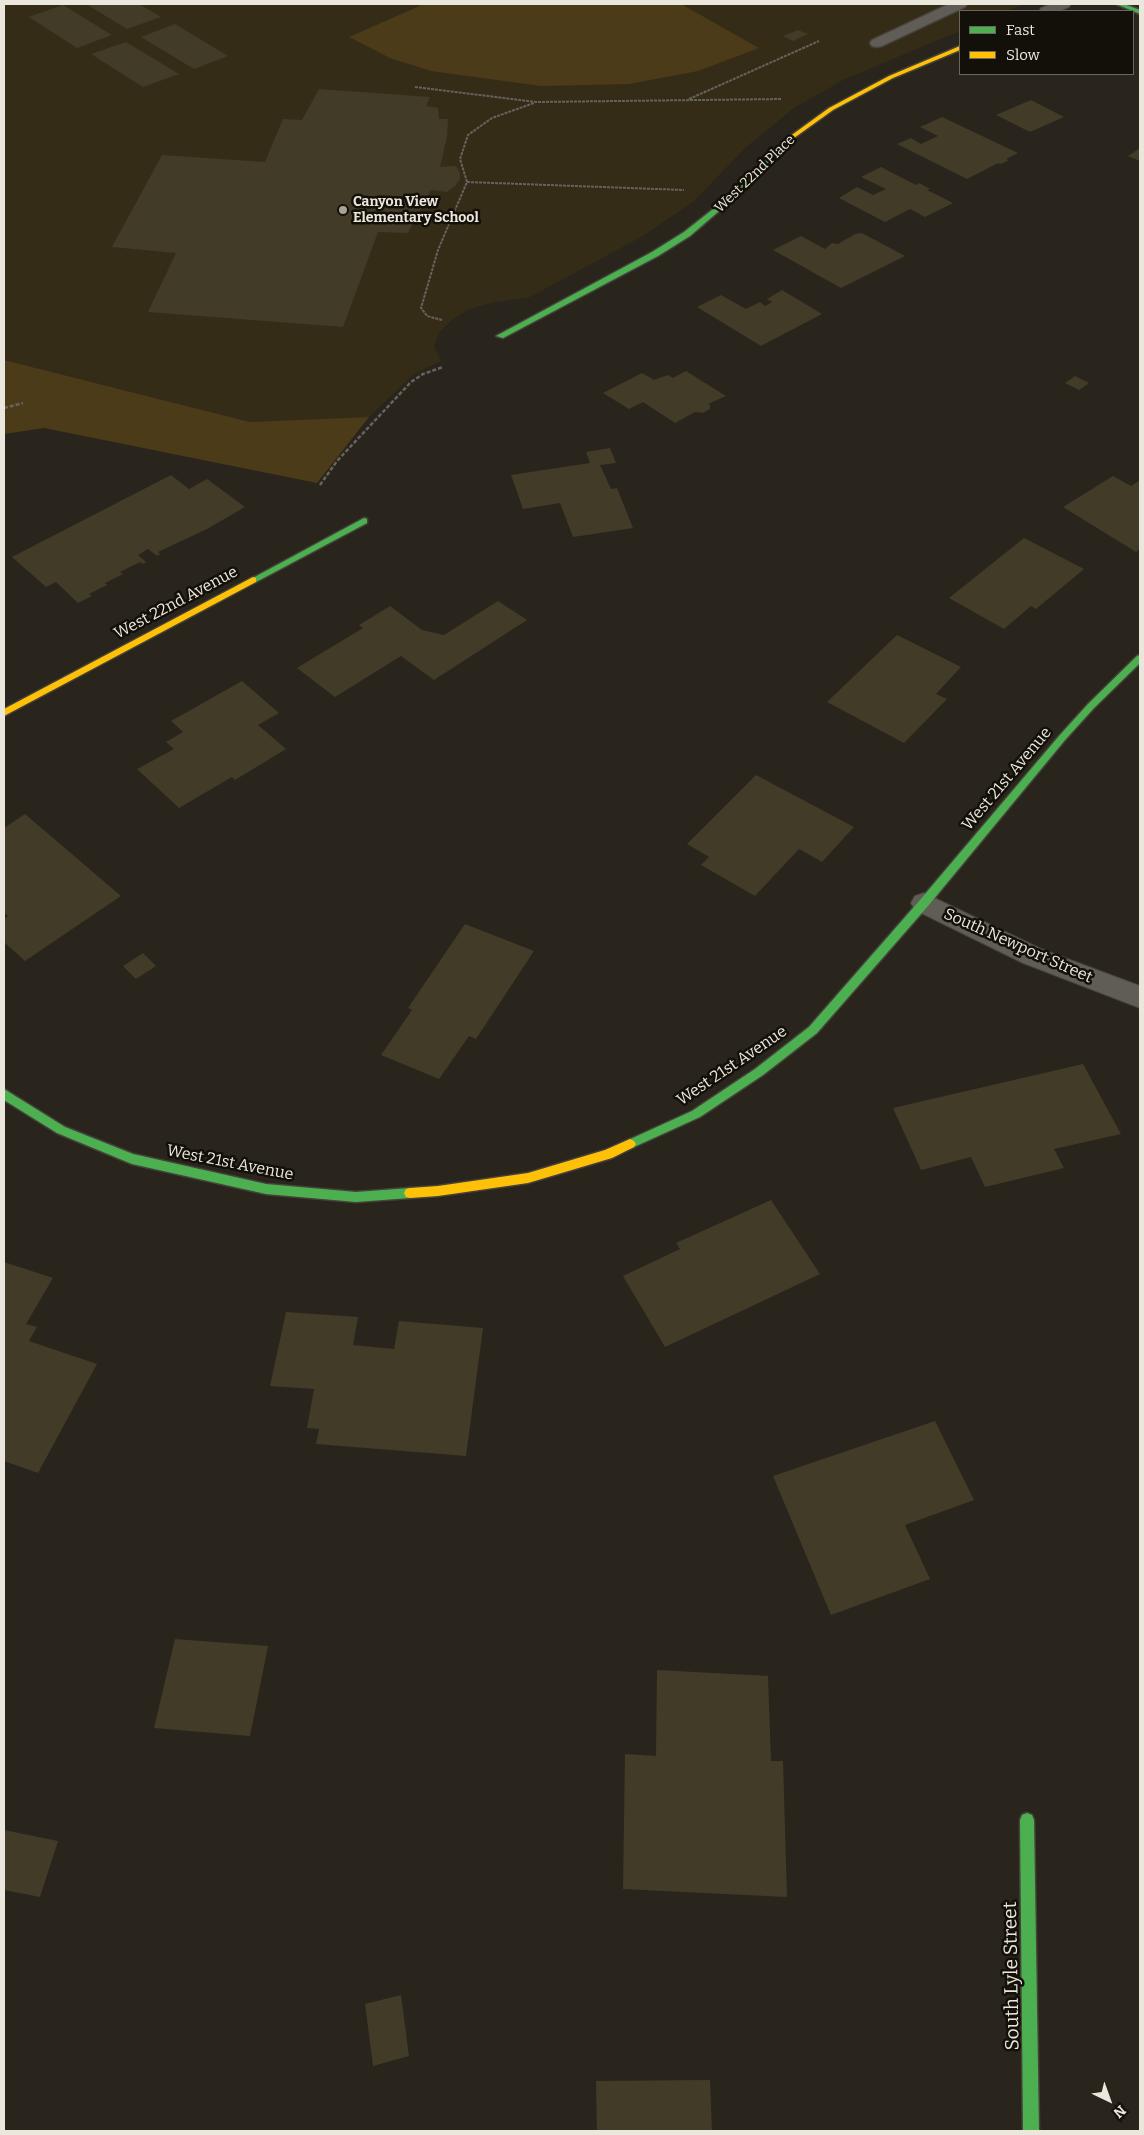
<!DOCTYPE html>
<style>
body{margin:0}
#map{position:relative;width:1144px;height:2135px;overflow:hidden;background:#29251c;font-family:Bitter,serif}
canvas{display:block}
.frame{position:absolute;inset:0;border:5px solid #ece7dd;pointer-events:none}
.legend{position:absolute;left:959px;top:10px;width:175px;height:65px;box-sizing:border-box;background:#131009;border:1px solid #6a665e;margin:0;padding:6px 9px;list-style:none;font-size:15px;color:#ece7dd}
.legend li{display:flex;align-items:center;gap:10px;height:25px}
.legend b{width:25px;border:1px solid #6a665e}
.north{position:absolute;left:1084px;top:2075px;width:50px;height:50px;-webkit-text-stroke:4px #131009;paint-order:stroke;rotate:138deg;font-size:14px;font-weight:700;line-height:20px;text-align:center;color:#ece7dd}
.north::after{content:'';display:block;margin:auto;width:18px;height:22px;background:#ece7dd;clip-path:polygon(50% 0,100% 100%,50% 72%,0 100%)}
</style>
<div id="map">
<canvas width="1144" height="2135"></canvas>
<div class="frame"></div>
<ul class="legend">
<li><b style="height:6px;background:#4caf50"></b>Fast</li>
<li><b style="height:6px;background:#ffc107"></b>Slow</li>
</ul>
<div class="north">N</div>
</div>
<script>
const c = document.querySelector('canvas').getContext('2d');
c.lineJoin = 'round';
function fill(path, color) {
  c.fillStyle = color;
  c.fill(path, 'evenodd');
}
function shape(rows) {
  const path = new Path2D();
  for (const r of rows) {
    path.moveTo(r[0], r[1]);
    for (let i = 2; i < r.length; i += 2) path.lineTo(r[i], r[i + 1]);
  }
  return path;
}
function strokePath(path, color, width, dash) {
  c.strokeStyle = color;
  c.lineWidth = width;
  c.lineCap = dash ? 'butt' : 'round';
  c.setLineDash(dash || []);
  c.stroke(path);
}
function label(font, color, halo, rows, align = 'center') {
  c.font = font + ' Bitter,serif';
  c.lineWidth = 5;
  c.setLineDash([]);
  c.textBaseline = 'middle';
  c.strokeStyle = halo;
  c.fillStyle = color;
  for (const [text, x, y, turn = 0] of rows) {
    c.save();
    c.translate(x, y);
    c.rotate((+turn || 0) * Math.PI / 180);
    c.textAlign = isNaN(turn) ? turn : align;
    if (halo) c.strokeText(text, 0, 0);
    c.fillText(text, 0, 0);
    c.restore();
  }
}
fill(shape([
 [4,4,1024,4,1006,11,960,11,960,31,845,79,794,108,745,148,694,201,643,236,530,297,491,303,470,309,453,319,438,334,434,347,441,361,414,374,369,417,250,422,4,360]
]), '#352c18');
fill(shape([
 [424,4,681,4,759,48,698,71,629,84,541,86,431,71,390,58,349,37],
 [4,360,250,422,369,417,317,483,44,428,4,434]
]), '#4b3b19');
fill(shape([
 [86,4,139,4,161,17,127,29],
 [63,5,112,35,77,48,29,17],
 [175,24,228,56,194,69,141,37],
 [798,30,808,34,793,41,783,36],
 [126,42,179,74,143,87,91,54],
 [319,89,430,97,426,106,438,108,439,119,448,119,447,137,440,167,456,166,460,173,460,179,455,186,447,192,431,190,408,233,378,232,343,327,148,312,176,253,112,247,162,155,265,162,283,119,302,120],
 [1031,100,1064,117,1030,132,996,115],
 [942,117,1018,153,1006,159,1009,160,1001,164,998,163,967,179,897,144,911,138,921,144,938,136,920,127],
 [1140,148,1140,161,1128,156],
 [881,167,916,185,919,183,930,189,927,190,953,203,925,217,910,209,885,222,839,198,857,187,873,195,886,189,861,177],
 [862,233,905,256,841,288,773,250,801,236,825,249,832,243,838,244,855,234],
 [782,290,822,314,761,346,697,307,721,295,746,309,760,302,765,306,772,302,767,299],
 [686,371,726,396,708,404,710,405,710,409,703,413,695,412,675,423,643,402,629,409,603,393,642,373,654,380,668,375,673,378],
 [1075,376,1089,383,1079,390,1065,383],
 [610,448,616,463,600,465,611,489,617,488,633,528,573,537,560,503,523,509,511,475,590,463,586,452],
 [171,475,189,489,207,479,245,507,207,529,158,552,160,554,157,556,148,549,138,555,146,562,143,564,140,562,120,572,123,574,105,583,107,585,89,594,92,596,78,603,56,582,46,587,12,557],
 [1113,476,1131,486,1140,480,1140,549,1136,552,1063,507],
 [1024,538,1084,569,1036,609,1031,606,1004,629,949,598],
 [498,601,527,620,434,680,401,656,335,697,297,668,363,628,359,625,390,606,422,630,444,635],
 [897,635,961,667,936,694,947,699,904,743,827,702],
 [242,681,279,713,258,725,286,749,235,780,232,777,179,808,137,769,174,749,166,742,183,732,171,721],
 [756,775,854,827,822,862,799,849,755,896,701,865,709,857,687,844],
 [25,814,121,896,25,961,4,942,4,919,8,916,4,912,4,828],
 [465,924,534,951,476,1039,469,1036,439,1079,381,1055,412,1010,408,1008],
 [143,953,156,966,136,979,123,966],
 [1083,1064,1121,1134,1054,1149,1064,1168,985,1187,971,1157,921,1170,893,1108],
 [771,1200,820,1274,665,1347,623,1276,680,1249,676,1243],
 [4,1262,53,1278,26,1324,37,1327,29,1341,97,1364,38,1473,4,1461],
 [286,1312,358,1317,353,1345,394,1349,399,1321,483,1328,466,1456,316,1444,319,1429,307,1428,314,1389,270,1386],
 [935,1421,974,1500,905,1525,930,1579,831,1615,773,1476],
 [175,1639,268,1646,250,1736,154,1728],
 [657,1670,768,1676,771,1761,783,1761,787,1897,623,1889,625,1754,656,1756],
 [4,1830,58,1841,40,1897,4,1890],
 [401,1995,409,2056,373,2066,365,2004],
 [710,2080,712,2131,597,2131,596,2081]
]), '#413b28');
const lane = shape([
 [949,4,967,4,965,7,882,46,877,47,872,46,870,43,872,40,949,4]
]);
const street = shape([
 [1051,4,1071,4,1069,7,1059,11,1039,11,1041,8,1051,4],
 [924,893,1041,949,1140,986,1140,1008,1023,963,915,910,911,903,915,896,924,893]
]);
const fast = shape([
 [1116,4,1124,4,1140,10,1140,14,1116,4],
 [792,135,795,137,794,138,740,193,690,236,658,256,503,338,496,336,652,252,684,232,736,191,792,135],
 [364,518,367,519,367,523,256,582,250,582,249,580,364,518],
 [1140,655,1140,663,1094,708,1065,740,928,906,817,1033,763,1075,700,1117,634,1147,630,1149,626,1147,624,1144,626,1141,692,1111,755,1069,809,1027,920,900,1059,736,1088,704,1137,656,1140,655],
 [4,1089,65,1127,133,1154,266,1184,356,1192,410,1188,414,1189,416,1193,414,1197,410,1198,356,1202,266,1194,132,1164,57,1133,4,1100,4,1089],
 [1027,1813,1032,1815,1034,1820,1039,2131,1023,2131,1020,1820,1022,1815,1027,1813]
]);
const slow = shape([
 [960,46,960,50,893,78,833,110,794,138,789,137,829,108,889,76,960,46],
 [253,577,256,578,256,582,4,716,4,709,253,577],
 [630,1139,634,1141,636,1144,634,1147,612,1158,528,1183,438,1196,410,1198,406,1197,404,1193,406,1189,410,1188,438,1186,528,1173,605,1150,630,1139]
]);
strokePath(lane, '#45413b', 3);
strokePath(street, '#45413b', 2);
strokePath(fast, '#45413b', 3);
strokePath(slow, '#45413b', 3);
strokePath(shape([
 [415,87,536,102,781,99],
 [689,99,819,41],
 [467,182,684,190],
 [442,320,427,316,421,308,438,250,467,182,460,159,468,135,492,118,534,103]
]), '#66635d', 2, [3, 1]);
strokePath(shape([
 [4,408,23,403],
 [320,485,337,461,411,382,423,374,443,367]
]), '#66635d', 2.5, [4, 2]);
fill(lane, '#605c56');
fill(street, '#605c56');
fill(fast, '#4caf50');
fill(slow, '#ffc107');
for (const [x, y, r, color] of [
 [343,210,5,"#a8a399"]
]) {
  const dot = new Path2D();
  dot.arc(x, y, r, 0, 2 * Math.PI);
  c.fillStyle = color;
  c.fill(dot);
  strokePath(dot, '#131009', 2);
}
label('14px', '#ece7dd', '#131009', [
 ["West 22nd Place",755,174,-44]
]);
label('bold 14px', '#ece7dd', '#131009', [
 ["Canyon View",353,202],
 ["Elementary School",353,218]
], 'left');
label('16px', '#ece7dd', '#131009', [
 ["West 22nd Avenue",176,603,-28],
 ["West 21st Avenue",1007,779,-50],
 ["South Newport Street",1018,946,24],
 ["West 21st Avenue",732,1066,-34],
 ["West 21st Avenue",230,1163,11]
]);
label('19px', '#ece7dd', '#131009', [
 ["South Lyle Street",1012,1976,-91]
]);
</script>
